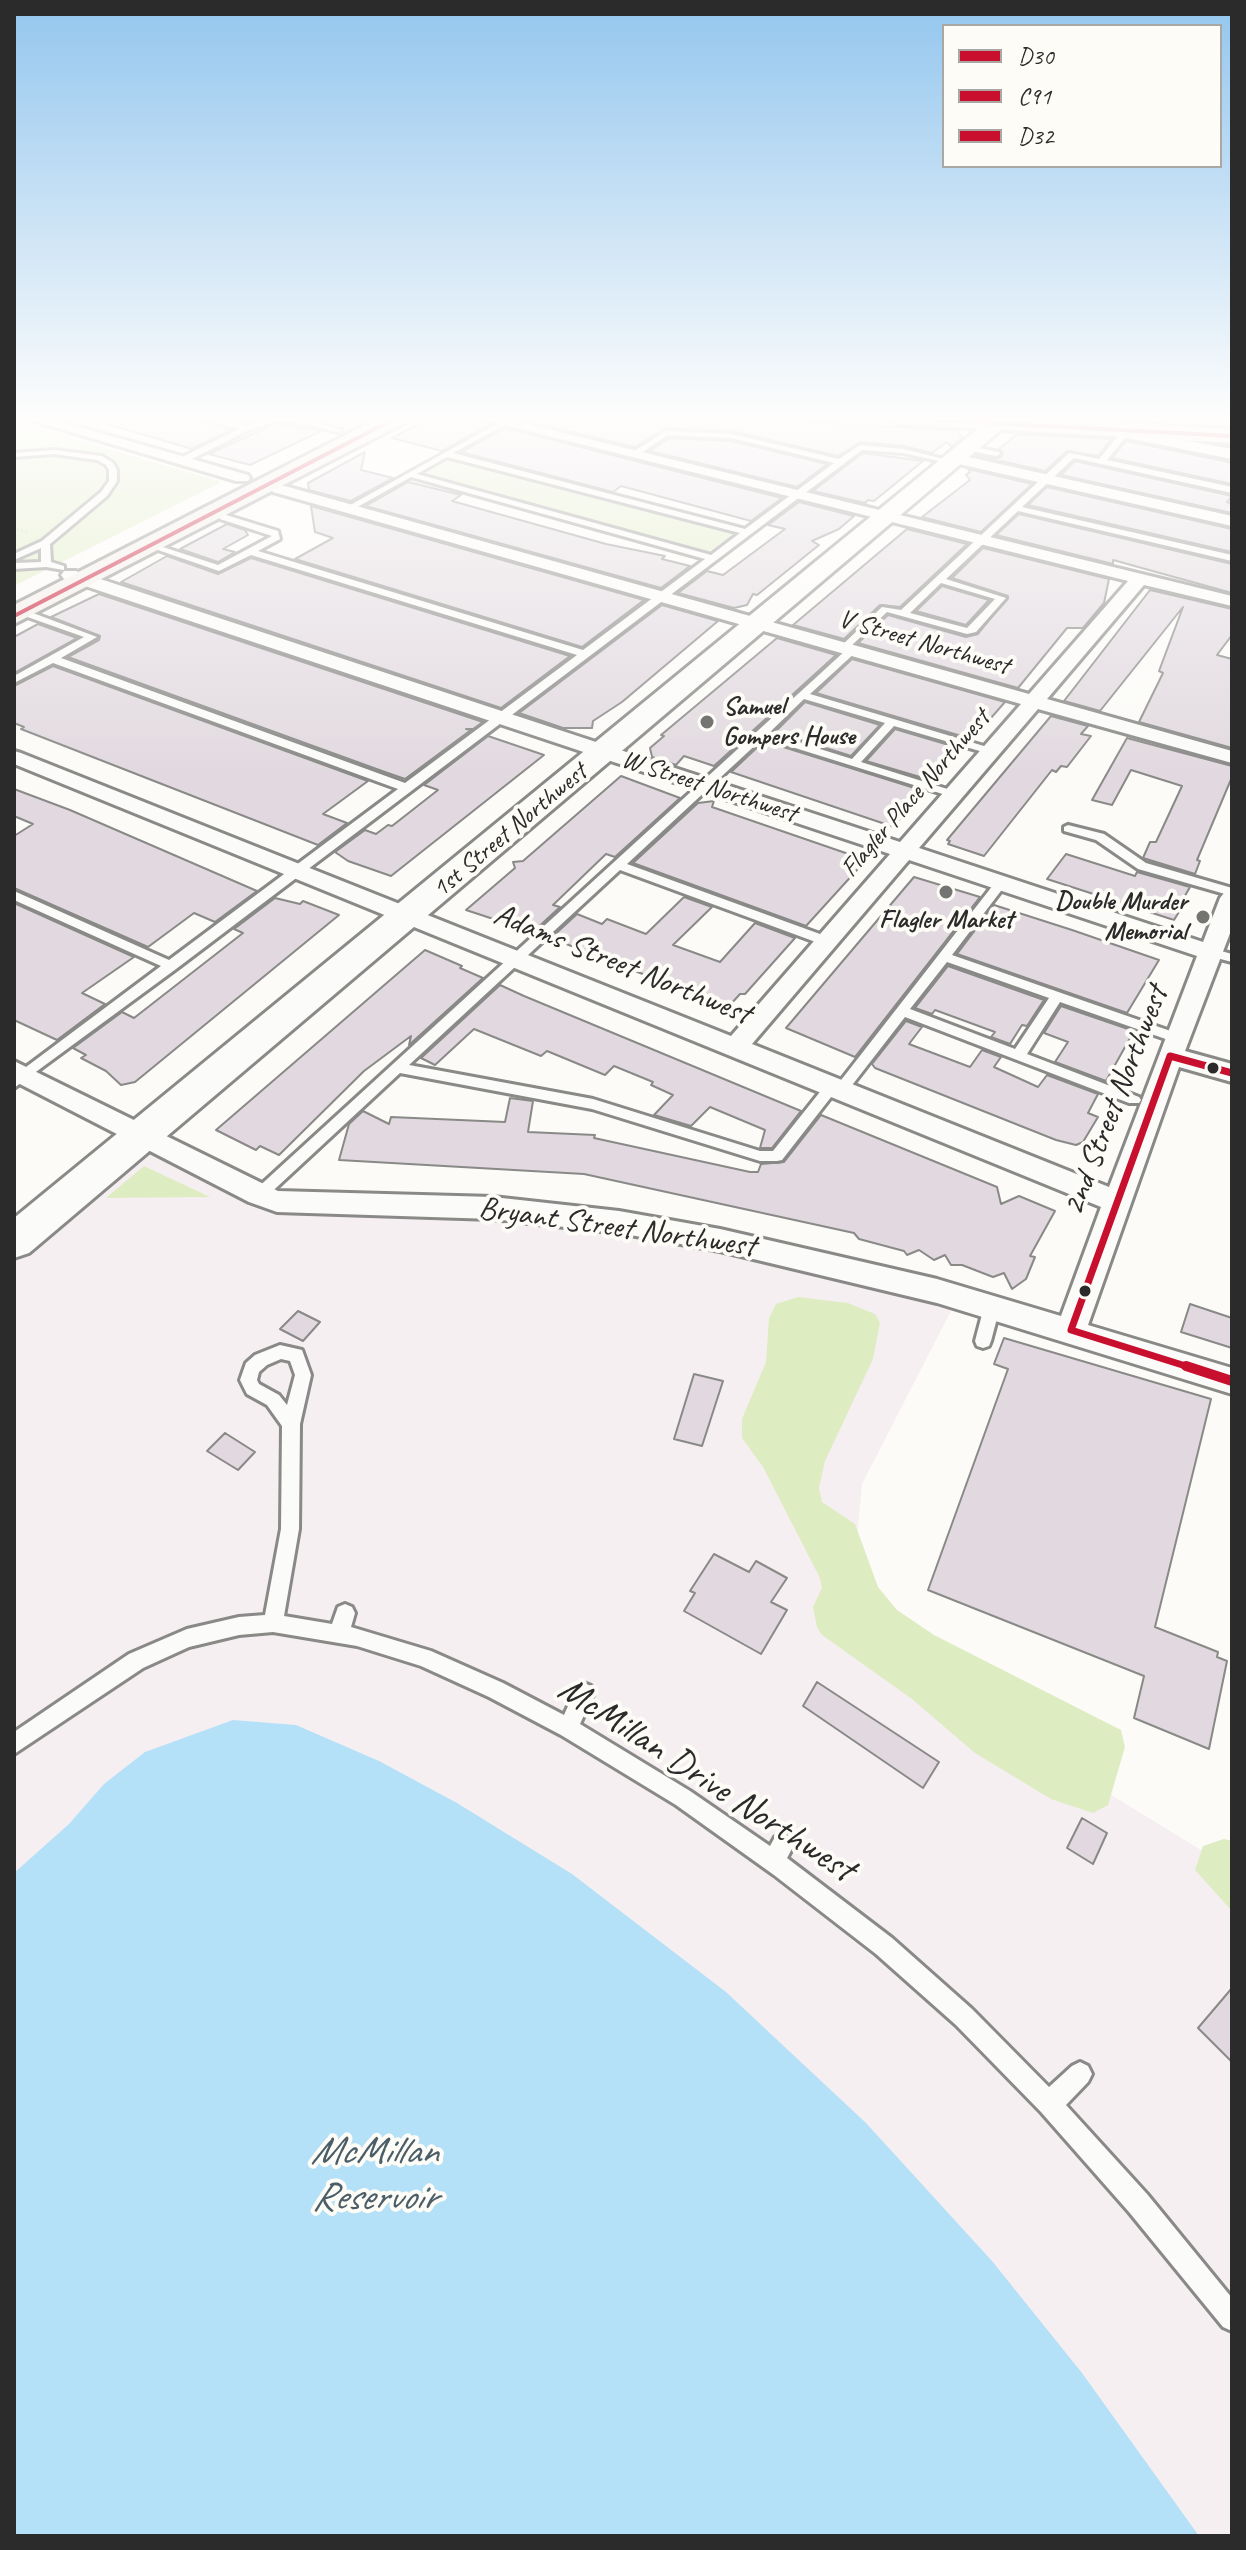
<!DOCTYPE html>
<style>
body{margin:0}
#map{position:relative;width:1246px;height:2550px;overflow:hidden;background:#fcfbf8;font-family:Caveat,sans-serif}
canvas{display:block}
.frame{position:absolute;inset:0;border:16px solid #2b2b2b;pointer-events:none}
.legend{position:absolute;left:942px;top:24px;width:280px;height:144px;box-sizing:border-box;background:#fdfcf7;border:2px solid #a9a8a5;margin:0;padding:10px 14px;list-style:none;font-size:24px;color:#2b2b2b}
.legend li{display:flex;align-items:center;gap:16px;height:40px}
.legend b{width:40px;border:2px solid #a9a8a5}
</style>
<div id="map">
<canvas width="1246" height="2550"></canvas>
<div class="frame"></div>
<ul class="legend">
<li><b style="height:10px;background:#c8102e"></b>D30</li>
<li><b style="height:10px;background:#c8102e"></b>C91</li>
<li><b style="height:10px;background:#c8102e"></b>D32</li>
</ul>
</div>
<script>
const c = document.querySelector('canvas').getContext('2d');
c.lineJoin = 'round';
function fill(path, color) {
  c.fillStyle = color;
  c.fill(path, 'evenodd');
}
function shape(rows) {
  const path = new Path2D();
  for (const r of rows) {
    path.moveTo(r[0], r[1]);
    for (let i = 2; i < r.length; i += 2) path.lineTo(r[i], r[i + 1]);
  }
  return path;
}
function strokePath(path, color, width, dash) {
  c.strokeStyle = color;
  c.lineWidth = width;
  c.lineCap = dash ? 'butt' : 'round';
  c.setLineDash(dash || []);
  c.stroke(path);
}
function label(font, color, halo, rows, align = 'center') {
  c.font = font + ' Caveat,sans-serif';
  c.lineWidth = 8;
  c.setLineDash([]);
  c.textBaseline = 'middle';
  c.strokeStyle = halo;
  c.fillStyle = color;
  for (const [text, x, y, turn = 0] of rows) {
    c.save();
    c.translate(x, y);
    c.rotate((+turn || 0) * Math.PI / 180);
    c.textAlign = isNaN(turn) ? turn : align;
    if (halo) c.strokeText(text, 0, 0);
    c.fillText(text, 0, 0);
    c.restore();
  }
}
fill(shape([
 [142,1136,259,1195,670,1231,937,1291,951,1311,862,1484,851,1604,984,1717,1232,1869,1232,2536,14,2536,14,1242]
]), '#f6eff2');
fill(shape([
 [14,422,220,481,220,483,14,586],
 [448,457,736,533,708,553,416,474],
 [144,1166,210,1197,106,1198],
 [798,1297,848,1303,875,1314,880,1323,873,1359,825,1461,819,1488,822,1502,855,1524,878,1587,897,1610,934,1635,1121,1730,1125,1747,1108,1805,1093,1813,1051,1799,975,1753,912,1699,822,1635,817,1627,813,1607,822,1588,820,1578,763,1467,742,1438,742,1419,766,1362,769,1318,776,1304],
 [1224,1839,1232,1841,1232,1911,1195,1870,1203,1846]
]), '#deecc2');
fill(shape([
 [233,1720,296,1725,379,1761,457,1803,572,1874,726,1992,866,2123,992,2261,1082,2373,1199,2536,14,2536,14,1873,69,1824,104,1784,145,1752]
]), '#b5e1f8');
const building = shape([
 [105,418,188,418,231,430,192,449,104,423,105,418],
 [430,418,473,418,490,424,442,451,392,438,430,418],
 [515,418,736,418,952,430,960,431,957,433,963,437,951,447,947,442,932,453,904,446,860,442,838,456,732,431,666,428,635,447,515,418],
 [275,424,321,431,250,465,209,454,275,424],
 [505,428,782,498,751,521,621,486,613,492,461,452,505,428],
 [1017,434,1029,435,1111,439,1098,456,1067,451,1045,471,975,455,995,459,1001,457,1003,453,999,449,1017,434],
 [669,438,731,441,827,464,797,487,650,451,669,438],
 [1126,441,1229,462,1232,464,1232,484,1112,458,1126,441],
 [365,452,361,470,393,478,351,501,309,490,308,483,365,452],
 [863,453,923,461,874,501,868,500,865,503,813,491,863,453],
 [1075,461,1232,496,1227,502,1232,504,1232,513,1061,475,1075,461],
 [968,469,1032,484,981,532,922,517,970,480,966,475,970,472,968,469],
 [408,482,461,495,452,501,606,544,665,556,662,559,690,566,661,588,366,506,408,482],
 [1047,487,1232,529,1232,552,1028,505,1047,487],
 [799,502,854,516,839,529,812,541,819,545,757,595,753,594,747,605,734,608,678,593,707,571,723,575,785,529,768,525,799,502],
 [311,506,644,600,582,647,295,559,333,538,315,532,311,506],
 [1019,514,1232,564,1232,593,1113,560,1113,564,996,535,1019,514],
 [227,524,245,530,248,535,223,549,235,552,218,562,180,549,227,524],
 [907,529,967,544,900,607,880,605,844,639,793,625,907,529],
 [983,548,1109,579,1104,603,1083,628,1067,628,1018,688,858,643,888,615,966,637,978,634,1008,596,952,578,983,548],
 [167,556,218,574,251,558,570,656,501,708,121,582,167,556],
 [942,586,989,600,966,625,916,611,942,586],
 [1150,590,1232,609,1232,635,1217,655,1232,659,1232,748,1139,722,1163,673,1159,671,1183,607,1100,711,1064,701,1150,590],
 [99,594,483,722,473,729,466,729,471,730,405,779,382,771,68,657,99,640,100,636,51,617,99,594],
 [662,605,718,621,622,702,593,721,592,728,563,728,519,713,662,605],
 [38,624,77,638,14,673,14,637,38,624],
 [777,638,836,655,714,766,684,756,676,765,652,757,650,748,664,736,661,735,777,638],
 [852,659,1005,702,983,727,979,726,968,738,816,693,852,659],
 [53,666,368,781,323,814,347,823,318,845,21,729,24,727,14,723,14,686,53,666],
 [805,702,880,725,851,756,775,732,805,702],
 [1051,716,1088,726,1081,734,1091,736,1067,767,1061,766,1056,772,1052,770,984,856,948,844,950,841,947,840,1051,716],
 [895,729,959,748,930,780,866,761,895,729],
 [488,736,544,755,391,876,348,861,335,852,365,830,376,834,388,825,392,826,438,790,424,785,488,736],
 [1127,738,1232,766,1232,777,1197,860,1200,861,1195,874,1143,858,1150,842,1156,842,1182,786,1131,770,1112,805,1092,800,1127,738],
 [764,741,921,790,894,827,731,772,764,741],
 [621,776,680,798,615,857,606,854,553,905,560,907,533,932,466,910,515,868,513,862,523,861,621,776],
 [14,789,70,810,257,891,215,922,194,913,148,947,14,888,14,836,33,824,14,816,14,789],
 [714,801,712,807,866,860,806,926,633,863,698,803,714,801],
 [1066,854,1135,876,1137,872,1190,887,1182,901,1185,902,1174,920,1047,879,1066,854],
 [914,877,980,897,855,1057,786,1028,914,877],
 [684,897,712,907,673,945,720,962,755,923,795,938,745,994,740,994,730,1005,719,1004,551,938,577,914,602,924,607,919,646,934,684,897],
 [275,898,300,904,303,901,339,915,135,1082,121,1085,106,1071,81,1058,86,1055,73,1048,122,1012,134,1018,243,933,234,929,275,898],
 [14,903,134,957,82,993,105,1004,57,1040,14,1020,14,903],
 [994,905,1072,930,1159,960,1127,1013,957,954,994,905],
 [425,950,462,966,460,968,483,978,409,1045,411,1036,364,1071,279,1155,260,1146,256,1150,216,1130,425,950],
 [948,966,1044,1000,1027,1026,1022,1025,1010,1044,991,1037,995,1032,935,1010,932,1014,915,1008,948,966],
 [500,985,524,996,801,1111,772,1148,760,1148,765,1130,710,1107,691,1126,654,1115,673,1095,651,1085,653,1082,614,1066,605,1075,547,1051,541,1056,474,1029,435,1065,421,1058,500,985],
 [1061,1006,1134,1031,1106,1081,1055,1062,1068,1042,1044,1033,1061,1006],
 [906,1021,922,1027,909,1044,970,1067,982,1050,1001,1057,994,1067,1038,1087,1047,1075,1098,1094,1088,1113,1098,1117,1083,1142,1076,1145,1056,1140,875,1068,872,1064,906,1021],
 [510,1098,533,1101,528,1132,595,1135,594,1138,750,1172,758,1172,761,1164,784,1162,821,1115,997,1187,1001,1204,1019,1196,1055,1211,1030,1256,1035,1257,1026,1279,1012,1289,1004,1273,993,1277,962,1265,951,1265,945,1255,934,1260,919,1250,907,1255,904,1251,859,1239,854,1233,584,1174,339,1160,349,1124,363,1111,389,1124,391,1117,505,1122,510,1098],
 [1190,1304,1232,1318,1232,1348,1181,1332,1190,1304],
 [298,1311,320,1322,303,1341,280,1329,298,1311],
 [1004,1338,1211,1399,1155,1627,1218,1652,1217,1657,1227,1661,1209,1749,1134,1718,1144,1676,928,1590,1008,1369,994,1364,1004,1338],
 [694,1374,723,1381,702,1446,674,1439,694,1374],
 [225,1433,255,1452,238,1470,207,1451,225,1433],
 [714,1554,749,1572,756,1561,787,1578,771,1602,787,1610,761,1654,684,1611,695,1593,690,1591,714,1554],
 [817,1682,939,1762,923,1788,803,1706,817,1682],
 [1082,1818,1107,1833,1093,1864,1067,1848,1082,1818],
 [1232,1988,1232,2062,1198,2028,1232,1988]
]);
fill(building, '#e1d9df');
strokePath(building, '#898987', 2);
const lane = shape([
 [60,418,72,418,52,426,48,424,60,418],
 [203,418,217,418,246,426,269,418,298,418,342,430,338,432,296,422,275,421,249,430,184,463,178,463,178,459,239,429,203,418],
 [502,421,505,425,453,453,745,529,834,463,731,438,668,435,635,457,628,455,666,431,731,434,839,459,860,445,903,449,956,462,952,464,903,453,862,450,176,969,14,1088,14,1076,161,966,14,900,14,891,169,960,398,789,53,663,14,683,14,676,84,637,19,614,19,610,25,610,97,637,61,658,405,783,577,655,251,555,219,571,155,549,163,547,218,565,272,536,220,519,220,515,223,514,278,531,280,539,258,551,583,650,705,559,411,477,352,510,345,508,502,421],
 [447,457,740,533,711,555,417,474,447,457],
 [1121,432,1128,434,1107,460,1232,487,1232,493,1074,458,1022,507,1232,555,1232,561,1018,511,946,579,1006,598,976,632,967,634,887,612,850,647,856,648,856,652,810,694,994,749,994,753,990,754,894,726,861,762,957,792,957,796,949,796,763,738,627,864,831,938,831,944,821,944,620,870,409,1065,593,1099,760,1151,773,1151,827,1083,832,1081,838,1084,997,880,1001,879,1007,883,952,955,1182,1035,1184,1038,1182,1041,1177,1043,1060,1002,1027,1054,1139,1097,1141,1100,1139,1103,1129,1103,905,1017,846,1093,841,1095,835,1092,782,1160,777,1161,760,1161,592,1109,400,1073,264,1199,254,1199,251,1195,254,1191,845,651,839,648,882,607,901,610,1069,453,1099,459,1121,432],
 [941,583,995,599,967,628,910,613,941,583],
 [804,699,885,723,852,759,769,733,804,699],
 [947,962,1049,998,1015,1049,910,1009,947,962],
 [969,446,999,452,1000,454,996,456,966,450,969,446],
 [54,450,102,456,113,463,117,470,117,481,107,496,50,544,51,562,64,566,64,570,46,567,14,569,14,563,41,562,41,548,14,560,14,554,42,541,101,492,109,481,109,470,106,465,97,460,54,454,14,457,14,453,54,450],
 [1068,825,1104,834,1146,863,1232,888,1232,896,1138,869,1096,840,1064,831,1064,827,1068,825],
 [1210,948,1232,954,1232,962,1205,955,1205,949,1210,948],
 [992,1301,998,1302,1000,1307,991,1341,989,1346,983,1348,977,1346,975,1341,984,1307,986,1302,992,1301],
 [280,1345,302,1350,311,1375,300,1424,299,1529,284,1616,332,1624,338,1607,345,1604,352,1607,355,1613,351,1627,431,1651,503,1683,564,1715,577,1686,584,1683,591,1686,594,1693,580,1724,690,1791,770,1846,775,1837,783,1834,791,1837,794,1845,787,1858,892,1938,972,2009,1049,2087,1072,2066,1080,2062,1088,2066,1092,2074,1088,2082,1066,2105,1147,2194,1232,2298,1232,2331,1223,2327,1129,2212,1041,2112,956,2025,876,1954,774,1875,676,1805,561,1735,489,1697,421,1666,357,1646,273,1632,239,1635,189,1647,143,1668,14,1754,14,1732,129,1654,187,1629,239,1617,265,1615,281,1529,282,1426,267,1405,247,1394,240,1380,246,1363,255,1355,280,1345],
 [281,1359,290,1361,295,1375,287,1405,279,1395,259,1384,257,1380,259,1372,267,1365,281,1359]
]);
const street = shape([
 [24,418,48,418,248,475,250,478,248,481,236,481,24,418],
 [476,418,502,418,1232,596,1232,606,1144,585,1047,699,1232,751,1232,763,1038,709,919,848,1203,942,1220,898,1224,893,1232,891,1232,928,1185,1051,1232,1064,1232,1082,1179,1067,1088,1325,1232,1368,1232,1394,937,1303,720,1251,619,1233,493,1219,277,1212,249,1202,14,1081,14,1061,278,1191,493,1197,619,1211,720,1229,937,1279,1061,1316,1101,1207,14,764,14,751,21,753,731,1036,890,854,64,579,61,575,64,571,76,571,900,842,1021,704,273,492,271,489,273,486,285,486,1029,694,1128,581,476,418],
 [909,860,1197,956,1109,1187,752,1044,909,860],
 [1107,426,1232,449,1232,459,1102,433,1100,430,1107,426],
 [955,454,1232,516,1232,526,950,462,947,459,955,454]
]);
const secondary = shape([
 [991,418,1015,418,29,1253,14,1258,14,1218,991,418]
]);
const primary = shape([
 [379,418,407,418,404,423,14,624,14,605,379,418],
 [887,418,1023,418,1232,429,1232,443,898,424,887,418]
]);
strokePath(lane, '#898987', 6);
strokePath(street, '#898987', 6);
strokePath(secondary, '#898987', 6);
strokePath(primary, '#898987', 6);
strokePath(shape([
 [14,528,28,532]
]), '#c0bfbc', 3, [1, 3]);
fill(lane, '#fbfbf9');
fill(street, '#fbfbf9');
fill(secondary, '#fbfbf9');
fill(primary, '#f3eee8');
strokePath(shape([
 [14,616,396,418]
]), '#c8102e', 4);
strokePath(shape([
 [1192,1368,1071,1330,1170,1056,1232,1073]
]), '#c8102e', 7);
strokePath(shape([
 [1186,1366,1232,1381]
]), '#c8102e', 10);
strokePath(shape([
 [902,418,1232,436]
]), '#c8102e', 4);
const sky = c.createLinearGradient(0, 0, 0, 775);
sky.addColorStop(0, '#93c6ee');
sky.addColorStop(0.54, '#fefdfc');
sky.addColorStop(1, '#fefdfc00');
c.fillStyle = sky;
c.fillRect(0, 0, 1246, 775);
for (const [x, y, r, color] of [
 [707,722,8,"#747473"],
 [946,892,8,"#747473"],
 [1203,917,8,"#747473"],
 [1213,1068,7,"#2b2b2b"],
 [1085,1291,7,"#2b2b2b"]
]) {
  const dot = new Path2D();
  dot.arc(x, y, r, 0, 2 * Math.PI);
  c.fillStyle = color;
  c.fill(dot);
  strokePath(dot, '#fdfcf7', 3);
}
label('26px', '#2b2b2b', '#fdfcf7', [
 ["V Street Northwest",924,643,16],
 ["W Street Northwest",709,787,18],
 ["Flagler Place Northwest",916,794,-49],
 ["1st Street Northwest",510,831,-40]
]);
label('bold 26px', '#2b2b2b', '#fdfcf7', [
 ["Samuel",723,707],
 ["Gompers House",723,737],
 ["Double Murder",1187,902,"right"],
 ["Memorial",1187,932,"right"],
 ["Flagler Market",946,920,"center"]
], 'left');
label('32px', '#2b2b2b', '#fdfcf7', [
 ["Adams Street Northwest",622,965,22],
 ["2nd Street Northwest",1116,1101,-69],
 ["Bryant Street Northwest",617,1228,8]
]);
label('38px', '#2b2b2b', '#fdfcf7', [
 ["McMillan Drive Northwest",706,1780,33]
]);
label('italic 40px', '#4b5e68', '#fdfcf7', [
 ["McMillan",374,2153],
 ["Reservoir",374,2199]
]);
</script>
